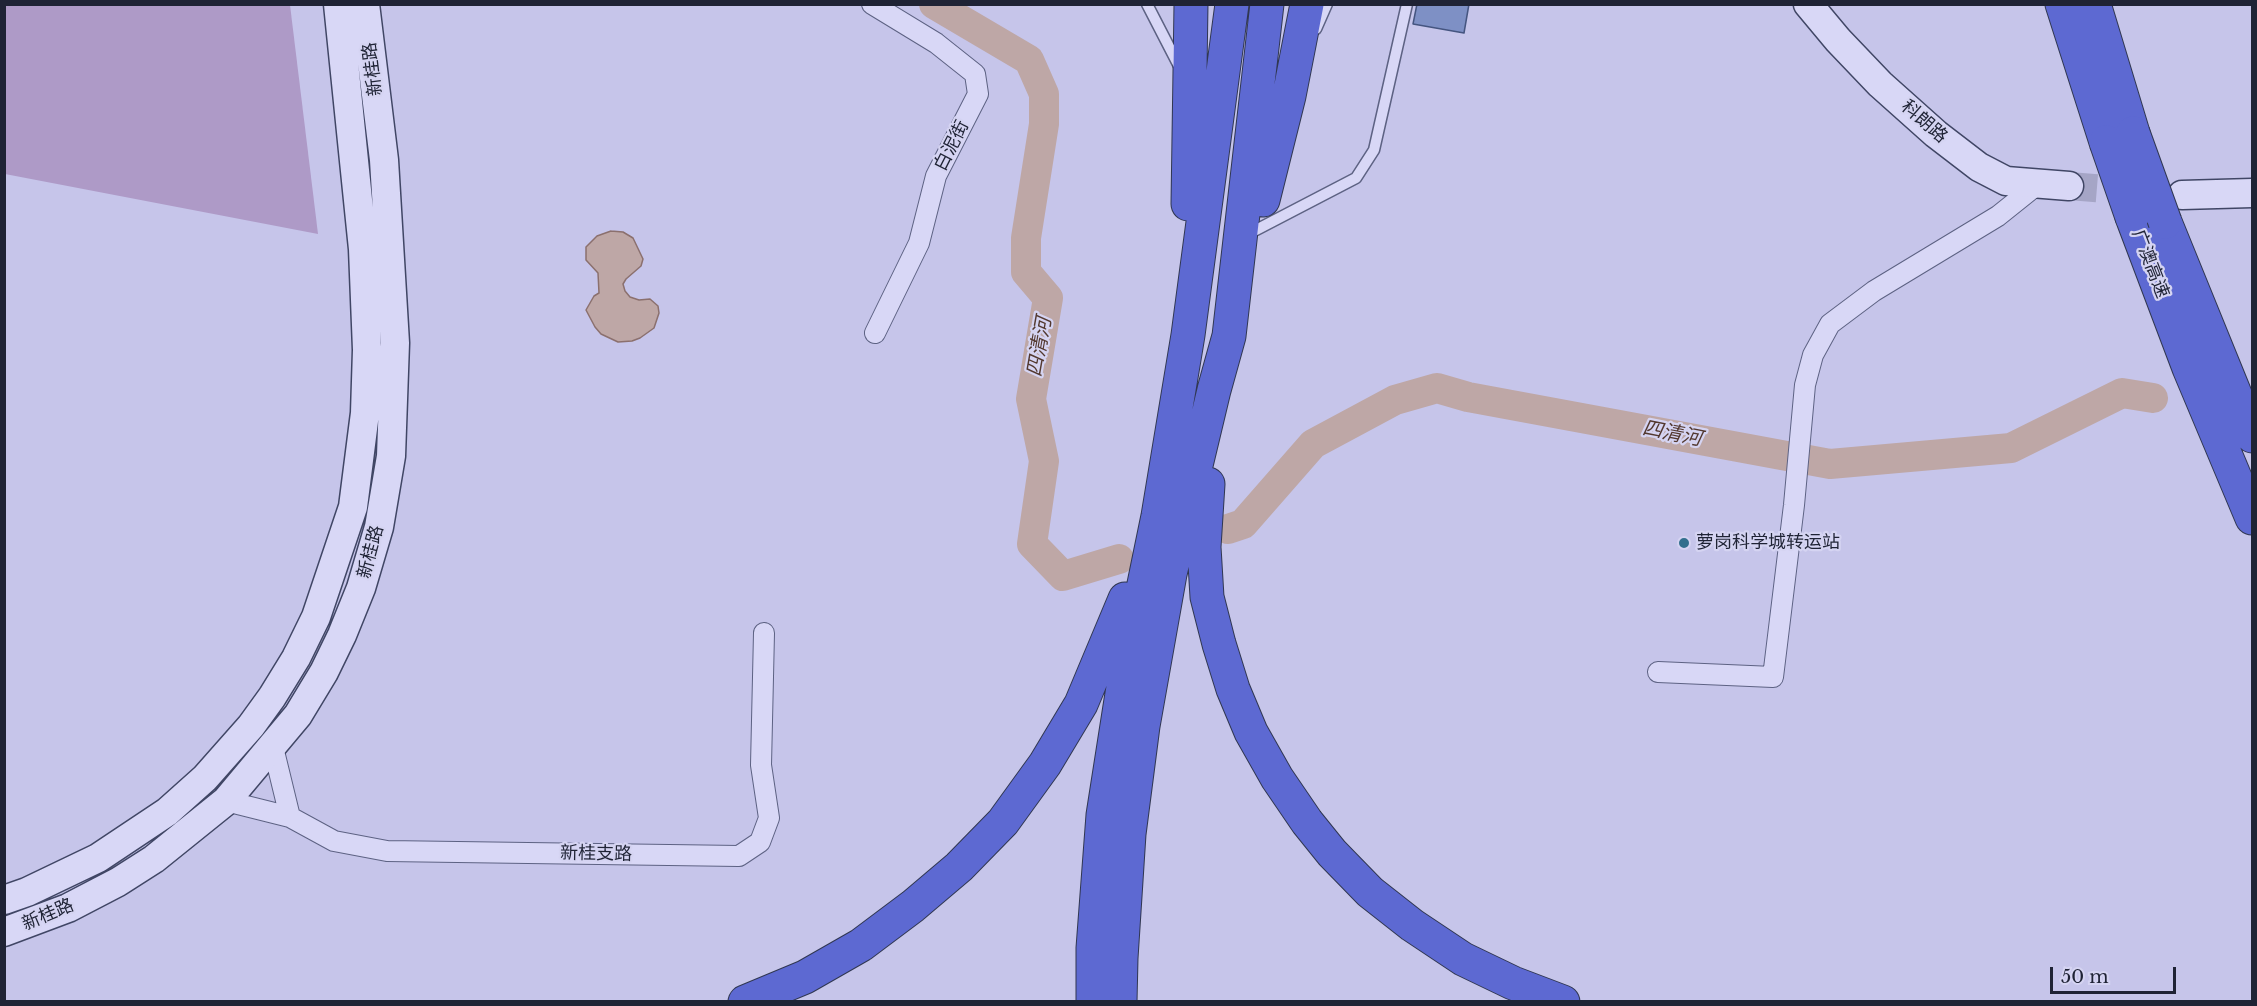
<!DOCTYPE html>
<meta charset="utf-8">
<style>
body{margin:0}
#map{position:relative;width:2257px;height:1006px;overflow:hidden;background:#c6c5ea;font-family:"Libre Baskerville",serif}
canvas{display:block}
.frame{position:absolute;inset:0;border:6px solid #1f2335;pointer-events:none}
.scale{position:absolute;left:2050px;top:967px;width:126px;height:27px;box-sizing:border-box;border:3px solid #1f2335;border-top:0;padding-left:8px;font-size:18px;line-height:21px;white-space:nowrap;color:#1f2335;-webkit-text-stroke:4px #d5d4f2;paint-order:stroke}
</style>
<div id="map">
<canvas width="2257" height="1006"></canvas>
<div class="frame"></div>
<div class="scale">50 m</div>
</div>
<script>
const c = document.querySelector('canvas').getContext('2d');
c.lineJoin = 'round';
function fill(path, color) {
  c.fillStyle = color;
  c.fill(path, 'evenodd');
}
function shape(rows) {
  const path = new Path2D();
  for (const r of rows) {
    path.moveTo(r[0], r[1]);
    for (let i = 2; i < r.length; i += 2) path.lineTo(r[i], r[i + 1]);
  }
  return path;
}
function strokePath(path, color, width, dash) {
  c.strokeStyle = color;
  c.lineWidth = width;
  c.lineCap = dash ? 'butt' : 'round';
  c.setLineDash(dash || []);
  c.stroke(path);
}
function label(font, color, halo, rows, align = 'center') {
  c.font = font + ' "Libre Baskerville","Noto Sans SC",serif';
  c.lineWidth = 4.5;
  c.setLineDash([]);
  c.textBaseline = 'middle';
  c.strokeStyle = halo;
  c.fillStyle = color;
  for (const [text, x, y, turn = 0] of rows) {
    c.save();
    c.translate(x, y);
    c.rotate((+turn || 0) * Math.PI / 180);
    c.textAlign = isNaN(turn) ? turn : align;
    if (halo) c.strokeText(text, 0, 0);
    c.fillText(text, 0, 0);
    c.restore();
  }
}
fill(shape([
 [4,5,290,5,318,234,5,174]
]), '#ae9ac7');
const water = shape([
 [611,231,623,232,633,238,643,259,641,266,626,279,623,284,625,291,630,297,639,300,650,299,658,306,659,313,654,328,640,338,632,341,618,342,601,334,595,327,586,310,594,296,599,293,598,273,586,260,586,247,597,236,611,231]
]);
fill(water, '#bea7a6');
strokePath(water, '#8b706e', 1.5);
strokePath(shape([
 [934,4,1029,60,1044,94,1044,124,1026,238,1026,272,1048,298,1031,399,1044,461,1032,544,1063,576,1119,559],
 [1228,529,1243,524,1313,444,1395,400,1437,388,1468,397,1830,464,2011,448,2122,393,2153,398]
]), '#bea7a6', 30);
const building = shape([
 [1417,4,1469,4,1464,33,1413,24,1417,4]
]);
fill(building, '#7e90c5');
strokePath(building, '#455580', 1.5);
strokePath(shape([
 [2069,186,2142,192]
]), '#a5a5c6', 28, [28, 14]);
const lane = shape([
 [1147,4,1180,68],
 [1316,29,1327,4],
 [1256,230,1356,178,1374,150,1407,4]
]);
const street = shape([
 [872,4,936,43,975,74,978,94,936,176,919,243,875,333],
 [1658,672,1773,677,1794,505,1805,385,1813,355,1830,324,1874,291,1998,216,2038,184],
 [273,747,290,817],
 [226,801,290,817,334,841,387,851,739,856,760,842,769,818,761,765,764,633]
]);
const secondary = shape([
 [1808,4,1838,40,1880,84,1936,134,1979,167,2006,181,2069,186],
 [2182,195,2252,193],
 [4,900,27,892,98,858,167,812,205,778,251,726,272,697,296,658,316,617,353,507,365,413,367,350,363,249,338,4],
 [4,932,68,908,118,882,154,859,226,801,298,715,324,672,342,635,361,588,379,527,391,456,395,343,384,160,365,4]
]);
const highway = shape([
 [2062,4,2106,142],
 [2094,4,2133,133],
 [1263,200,1289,96,1307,4],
 [1188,204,1191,4],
 [2132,217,2189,368,2252,518],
 [2165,222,2252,436],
 [1208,484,1204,547,1207,597,1219,644,1233,689,1251,732,1277,778,1307,822,1332,853,1370,892,1412,925,1463,959,1513,983,1563,1002],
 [745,1002,805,977,861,945,913,906,959,867,1003,822,1045,764,1081,704,1125,599],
 [1093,1002,1093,948,1103,815,1124,681,1158,516,1188,335,1232,4],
 [1120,1002,1121,958,1129,834,1143,726,1170,574,1214,390,1229,336,1267,4]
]);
strokePath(lane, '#5d6283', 13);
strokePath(street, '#5d6283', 22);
strokePath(secondary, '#404665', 31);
strokePath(highway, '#303751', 35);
strokePath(lane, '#d8d7f6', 10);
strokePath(street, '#d8d7f6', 20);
strokePath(secondary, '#d8d7f6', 28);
strokePath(highway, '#5d69d2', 33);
const highwayBridge = shape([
 [2133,133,2165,222],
 [2106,142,2132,217]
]);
strokePath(highwayBridge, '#303751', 35, []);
strokePath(highwayBridge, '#5d69d2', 33);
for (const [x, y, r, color] of [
 [1684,543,6,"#326f8d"]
]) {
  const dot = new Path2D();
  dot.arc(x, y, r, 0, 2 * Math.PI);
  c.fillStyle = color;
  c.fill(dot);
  strokePath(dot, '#d5d4f2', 2);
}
label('18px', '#1f2335', '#d5d4f2', [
 ["新桂路",373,69,-97],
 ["科朗路",1924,122,41],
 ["白泥街",952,146,-63],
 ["广澳高速",2150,264,69],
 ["新桂路",371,552,-75],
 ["新桂支路",596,854,1],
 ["新桂路",48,915,-23]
]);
label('18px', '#1f2335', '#d5d4f2', [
 ["萝岗科学城转运站",1696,543]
], 'left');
label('italic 20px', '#533930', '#d5d4f2', [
 ["四清河",1040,347,-80],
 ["四清河",1672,434,11]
]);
</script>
